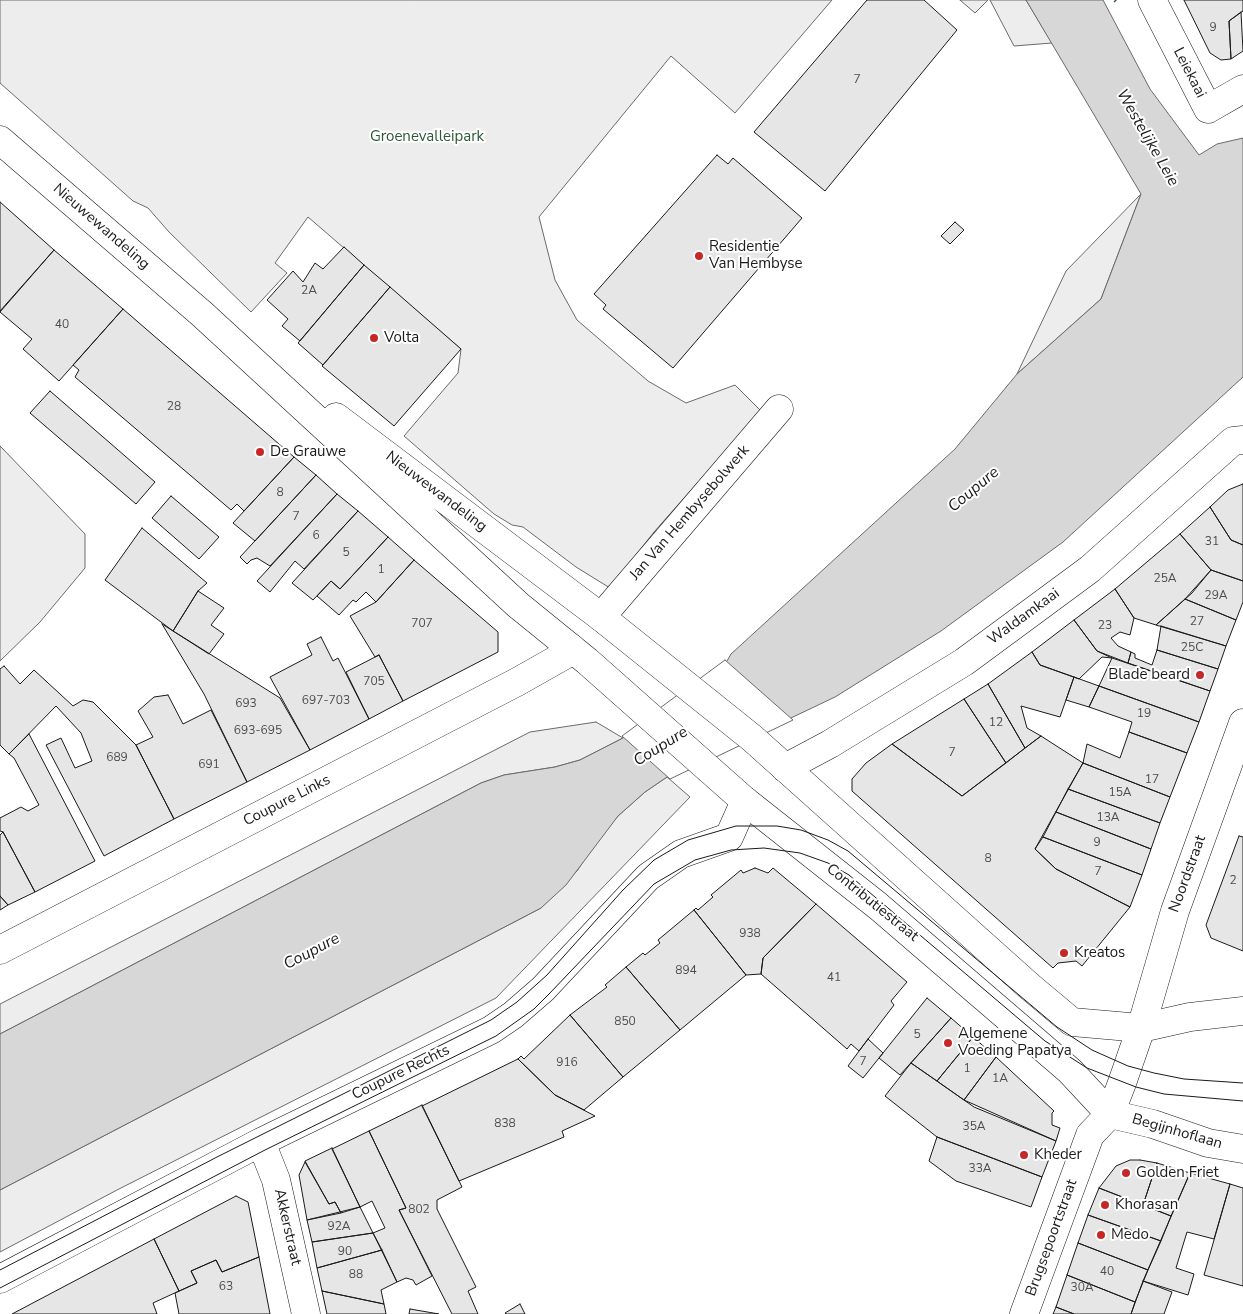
<!DOCTYPE html>
<style>
body{margin:0}
canvas{display:block;background:#fff}
</style>
<canvas width="1243" height="1314"></canvas>
<script>
const c = document.querySelector('canvas').getContext('2d');
c.lineJoin = 'round';
function fill(path, color) {
  c.fillStyle = color;
  c.fill(path, 'evenodd');
}
function shape(rows) {
  const path = new Path2D();
  for (const r of rows) {
    path.moveTo(r[0], r[1]);
    for (let i = 2; i < r.length; i += 2) path.lineTo(r[i], r[i + 1]);
  }
  return path;
}
function strokePath(path, color, width, dash) {
  c.strokeStyle = color;
  c.lineWidth = width;
  c.lineCap = dash ? 'butt' : 'round';
  c.setLineDash(dash || []);
  c.stroke(path);
}
function label(font, color, halo, rows, align = 'center') {
  c.font = font + ' "Nunito Sans",sans-serif';
  c.lineWidth = 4;
  c.setLineDash([]);
  c.textBaseline = 'middle';
  c.strokeStyle = halo;
  c.fillStyle = color;
  for (const [text, x, y, turn = 0] of rows) {
    c.save();
    c.translate(x, y);
    c.rotate((+turn || 0) * Math.PI / 180);
    c.textAlign = isNaN(turn) ? turn : align;
    if (halo) c.strokeText(text, 0, 0);
    c.fillText(text, 0, 0);
    c.restore();
  }
}
const green = shape([
 [0,0,832,0,735,113,671,56,539,217,555,280,577,320,648,381,686,403,735,385,761,411,654,532,610,588,576,567,523,527,512,525,494,514,404,436,458,373,461,349,308,217,275,263,287,273,251,312,169,232,148,208,133,201,0,83,0,0],
 [960,0,988,0,975,13,960,0],
 [990,0,1026,0,1052,43,1014,46,990,0],
 [1141,194,1101,299,1017,374,1066,271,1141,194],
 [0,446,85,534,85,568,40,622,0,661,0,446],
 [596,722,623,738,580,760,555,767,504,775,481,783,0,1034,0,1004,530,732,596,722],
 [667,777,690,797,496,998,117,1190,0,1252,0,1190,541,908,577,871,596,842,618,816,645,792,667,777]
]);
fill(green, '#ededed');
strokePath(green, '#6a6a6a', 1);
const water = shape([
 [1026,0,1103,0,1150,89,1199,155,1217,144,1243,138,1243,377,1063,542,941,631,835,697,667,777,645,792,618,816,566,885,541,908,0,1190,0,1034,481,783,504,775,555,767,580,760,623,738,727,661,731,654,955,449,1017,374,1101,299,1141,194,1026,0]
]);
fill(water, '#d7d7d7');
strokePath(water, '#6a6a6a', 1);
const pier = shape([
 [725,660,793,720,670,779,622,736,725,660]
]);
fill(pier, '#fff');
strokePath(pier, '#6a6a6a', 1);
const building = shape([
 [867,0,924,0,957,30,825,191,754,132,867,0],
 [1184,0,1243,0,1243,11,1229,21,1231,59,1221,60,1210,53,1184,0],
 [1241,12,1243,51,1231,59,1229,21,1241,12],
 [717,155,728,164,733,158,802,218,673,368,603,309,606,305,594,294,717,155],
 [0,202,54,250,0,311,0,202],
 [955,222,964,230,950,244,941,236,955,222],
 [344,247,364,265,300,341,282,326,288,319,267,300,293,271,303,282,315,263,323,269,344,247],
 [54,250,123,309,59,381,23,349,32,339,0,312,54,250],
 [364,265,390,287,323,365,298,343,364,265],
 [390,287,461,349,394,426,322,366,390,287],
 [123,309,294,457,244,511,237,504,231,510,75,377,79,370,73,365,123,309],
 [50,391,155,482,136,504,30,413,50,391],
 [294,457,316,475,255,541,233,523,294,457],
 [316,475,337,494,270,566,257,558,251,560,247,564,240,557,316,475],
 [1243,484,1243,545,1231,540,1210,507,1228,490,1243,484],
 [337,494,358,511,304,569,295,561,270,592,257,581,337,494],
 [171,496,219,537,199,559,152,518,171,496],
 [1210,507,1231,540,1243,545,1243,581,1211,570,1180,534,1210,507],
 [358,511,388,537,340,589,331,581,313,600,292,583,358,511],
 [142,528,207,583,198,591,173,631,105,580,142,528],
 [1180,534,1211,570,1192,593,1156,625,1134,618,1115,589,1180,534],
 [388,537,414,560,376,602,366,592,356,602,353,600,339,615,317,596,331,581,340,589,388,537],
 [414,560,498,632,498,652,403,701,379,655,375,657,350,616,376,602,414,560],
 [1211,570,1243,581,1243,602,1236,620,1185,599,1211,570],
 [1115,589,1134,618,1130,635,1120,632,1111,638,1118,646,1131,652,1128,663,1097,651,1074,620,1115,589],
 [198,591,224,608,211,625,224,634,209,654,173,631,198,591],
 [1185,599,1236,620,1226,646,1156,625,1185,599],
 [1074,620,1097,651,1112,658,1102,657,1079,679,1040,665,1032,652,1074,620],
 [162,624,280,698,310,750,247,782,204,694,162,624],
 [1161,626,1226,646,1218,669,1157,650,1161,626],
 [321,637,333,661,338,658,369,719,310,750,270,677,312,655,307,644,321,637],
 [1157,650,1218,669,1210,691,1128,663,1131,652,1135,654,1135,658,1152,665,1157,650],
 [1032,652,1040,665,1074,677,1060,717,1021,706,1027,728,1041,736,1025,748,988,684,1032,652],
 [379,655,403,701,369,719,346,672,379,655],
 [1112,658,1210,691,1199,722,1099,686,1112,658],
 [4,666,20,684,34,670,73,706,83,700,93,702,136,745,174,819,104,856,46,745,61,738,75,768,92,761,81,733,56,706,9,754,0,745,0,669,4,666],
 [1074,677,1099,686,1089,707,1066,700,1074,677],
 [988,684,1025,748,1006,763,964,699,988,684],
 [1099,686,1199,722,1187,753,1129,732,1132,722,1089,707,1099,686],
 [168,695,183,724,211,710,247,782,174,819,136,745,153,737,138,711,154,697,168,695],
 [964,699,1006,763,962,796,892,744,964,699],
 [1129,732,1187,753,1170,797,1083,763,1087,744,1120,758,1129,732],
 [29,734,95,861,35,892,3,832,0,831,0,818,21,807,28,811,39,805,14,758,9,754,29,734],
 [1041,736,1083,763,1035,849,1056,869,1130,907,1082,966,1076,961,1058,963,1053,968,852,791,852,779,866,763,892,744,962,796,1041,736],
 [1083,763,1170,797,1160,823,1068,789,1083,763],
 [1068,789,1160,823,1151,849,1056,812,1068,789],
 [1056,812,1151,849,1142,875,1043,837,1056,812],
 [3,832,35,892,8,905,0,896,0,835,3,832],
 [1239,836,1243,837,1243,951,1211,938,1206,925,1239,836],
 [1043,837,1142,875,1130,907,1056,869,1035,849,1043,837],
 [755,868,768,873,773,868,816,904,763,958,761,974,746,975,694,910,696,908,698,910,713,897,711,895,741,870,743,873,755,868],
 [0,896,8,905,0,910,0,896],
 [816,904,907,982,891,1001,894,1005,859,1051,851,1044,847,1049,761,974,763,958,816,904],
 [694,910,746,975,680,1030,626,967,643,953,645,955,660,943,658,940,694,910],
 [626,967,680,1030,623,1077,570,1015,607,987,605,985,626,967],
 [927,998,951,1018,900,1075,879,1058,927,998],
 [570,1015,623,1077,584,1110,555,1095,518,1059,521,1056,524,1059,570,1015],
 [951,1018,973,1037,937,1081,911,1063,951,1018],
 [973,1037,996,1057,964,1100,937,1081,973,1037],
 [868,1039,883,1053,863,1078,848,1066,868,1039],
 [996,1057,1054,1111,1052,1113,1052,1125,1060,1128,1056,1141,964,1100,996,1057],
 [518,1059,555,1095,595,1116,562,1131,564,1137,459,1181,422,1106,518,1059],
 [911,1063,974,1107,1056,1141,1042,1177,937,1137,885,1096,911,1063],
 [422,1105,462,1187,437,1200,437,1209,476,1287,468,1291,478,1314,452,1314,399,1210,406,1208,369,1131,422,1105],
 [369,1131,406,1208,399,1210,432,1276,416,1285,413,1280,406,1278,397,1282,373,1233,385,1228,372,1201,360,1207,332,1149,369,1131],
 [937,1137,1042,1177,1031,1207,956,1181,929,1161,937,1137],
 [332,1148,360,1207,341,1213,335,1202,329,1204,305,1161,332,1148],
 [1140,1160,1157,1163,1143,1205,1099,1188,1116,1166,1130,1160,1140,1160],
 [305,1162,329,1204,335,1202,341,1213,307,1220,299,1175,305,1162],
 [1157,1163,1190,1173,1171,1216,1143,1205,1157,1163],
 [1190,1173,1230,1184,1214,1239,1187,1232,1176,1268,1194,1274,1188,1295,1143,1281,1190,1173],
 [1230,1184,1243,1188,1243,1286,1204,1275,1230,1184],
 [1099,1188,1171,1216,1161,1241,1088,1215,1099,1188],
 [236,1196,248,1202,259,1257,222,1272,216,1260,191,1271,197,1283,179,1291,154,1239,236,1196],
 [360,1207,373,1233,312,1242,307,1220,360,1207],
 [1088,1215,1161,1241,1148,1270,1078,1243,1088,1215],
 [373,1233,382,1250,317,1268,312,1242,373,1233],
 [154,1239,179,1291,153,1303,157,1314,12,1314,154,1239],
 [1078,1243,1148,1270,1135,1302,1067,1275,1078,1243],
 [382,1250,397,1282,381,1290,384,1304,322,1291,317,1268,382,1250],
 [259,1257,270,1314,179,1314,175,1293,197,1283,191,1271,216,1260,222,1272,259,1257],
 [1067,1275,1135,1302,1131,1314,1074,1314,1056,1307,1067,1275],
 [1143,1281,1172,1292,1164,1314,1131,1314,1143,1281],
 [322,1291,384,1304,386,1314,327,1314,322,1291],
 [520,1304,525,1314,506,1314,505,1313,520,1304],
 [1056,1307,1074,1314,1053,1314,1056,1307],
 [410,1309,439,1314,409,1314,410,1309]
]);
fill(building, '#e6e6e6');
strokePath(building, '#1a1a1a', 1);
const minor = shape([
 [1152,0,1208,109,1243,89],
 [601,617,779,409],
 [785,768,830,744,964,662,1090,569,1233,441,1243,440],
 [0,950,517,682,563,656,571,648],
 [261,1142,276,1180,306,1314],
 [0,1279,261,1142,491,1030,513,1015,543,989,648,877,681,854,729,837,745,801],
 [1024,1314,1090,1135,1110,1114,1122,1083,1141,1028,1175,911,1243,723]
]);
const major = shape([
 [0,140,202,314,518,605,587,661,745,801,878,906,1070,1071,1110,1114,1153,1124,1208,1143,1243,1149],
 [336,417,601,617,752,738,1029,986,1072,1022,1141,1028,1190,1017,1243,1011]
]);
strokePath(minor, '#1a1a1a', 29);
strokePath(major, '#1a1a1a', 29);
strokePath(minor, '#fff', 28);
strokePath(major, '#fff', 28);
strokePath(shape([
 [0,1270,217,1157,491,1020,517,1002,547,975,623,890,654,860,688,840,736,826,777,826,801,830,828,840,848,851,1057,1027,1092,1050,1128,1066,1154,1073,1184,1079,1243,1083],
 [0,1288,265,1150,496,1036,534,1009,549,994,654,884,695,860,731,850,764,848,800,853,828,863,849,875,1045,1041,1087,1068,1136,1087,1164,1094,1243,1101]
]), '#1a1a1a', 1);
strokePath(shape([
 [1115,0,1116,1]
]), '#2b5a34', 4, [2.5, 4]);
for (const [x, y, r, color] of [
 [699,256,5,"#c62828"],
 [374,338,5,"#c62828"],
 [260,452,5,"#c62828"],
 [1200,675,5,"#c62828"],
 [1064,953,5,"#c62828"],
 [948,1043,5,"#c62828"],
 [1024,1155,5,"#c62828"],
 [1126,1173,5,"#c62828"],
 [1105,1205,5,"#c62828"],
 [1101,1235,5,"#c62828"]
]) {
  const dot = new Path2D();
  dot.arc(x, y, r, 0, 2 * Math.PI);
  c.fillStyle = color;
  c.fill(dot);
  strokePath(dot, '#fff', 2);
}
label('12px', '#4d4d4d', null, [
 ["9",1213,28],
 ["7",857,80],
 ["2A",309,291],
 ["40",62,325],
 ["28",174,407],
 ["8",280,493],
 ["7",296,517],
 ["6",316,536],
 ["31",1212,542],
 ["5",346,553],
 ["1",381,570],
 ["25A",1165,579],
 ["29A",1216,596],
 ["27",1197,622],
 ["707",422,624],
 ["23",1105,626],
 ["25C",1192,648],
 ["705",374,682],
 ["697-703",326,701],
 ["693",246,704],
 ["19",1144,714],
 ["12",996,723],
 ["693-695",258,731],
 ["7",952,753],
 ["689",117,758],
 ["691",209,765],
 ["17",1152,780],
 ["15A",1120,793],
 ["13A",1108,818],
 ["9",1097,843],
 ["8",988,859],
 ["7",1098,872],
 ["2",1233,881],
 ["938",750,934],
 ["894",686,971],
 ["41",834,978],
 ["850",625,1022],
 ["5",917,1035],
 ["7",863,1062],
 ["916",567,1063],
 ["1",967,1069],
 ["1A",1000,1079],
 ["838",505,1124],
 ["35A",974,1127],
 ["33A",980,1169],
 ["802",419,1210],
 ["92A",339,1227],
 ["90",345,1252],
 ["40",1107,1272],
 ["88",356,1275],
 ["63",226,1287],
 ["30A",1082,1288]
]);
label('15px', '#1a1a1a', '#fff', [
 ["Leiekaai",1189,73,63],
 ["Nieuwewandeling",101,227,41],
 ["Nieuwewandeling",436,492,37],
 ["Jan Van Hembysebolwerk",690,513,-49],
 ["Waldamkaai",1024,617,-36],
 ["Coupure Links",287,801,-27],
 ["Noordstraat",1188,874,-70],
 ["Contributiestraat",872,903,39],
 ["Coupure Rechts",401,1073,-26],
 ["Begijnhoflaan",1177,1132,16],
 ["Akkerstraat",287,1227,77],
 ["Brugsepoortstraat",1052,1238,-70]
]);
label('15px', '#2b5a34', '#fff', [
 ["Groenevalleipark",427,137]
]);
label('15px', '#1a1a1a', '#fff', [
 ["Residentie",709,247],
 ["Van Hembyse",709,264],
 ["Volta",384,338],
 ["De Grauwe",270,452],
 ["Blade beard",1190,675,"right"],
 ["Kreatos",1074,953],
 ["Algemene",958,1034],
 ["Voeding Papatya",958,1051],
 ["Kheder",1034,1155],
 ["Golden Friet",1136,1173],
 ["Khorasan",1115,1205],
 ["Medo",1111,1235]
], 'left');
label('italic 16px', '#1a1a1a', '#fff', [
 ["Westelijke Leie",1147,138,60],
 ["Coupure",974,490,-40],
 ["Coupure",661,747,-32],
 ["Coupure",312,952,-28]
]);
</script>
